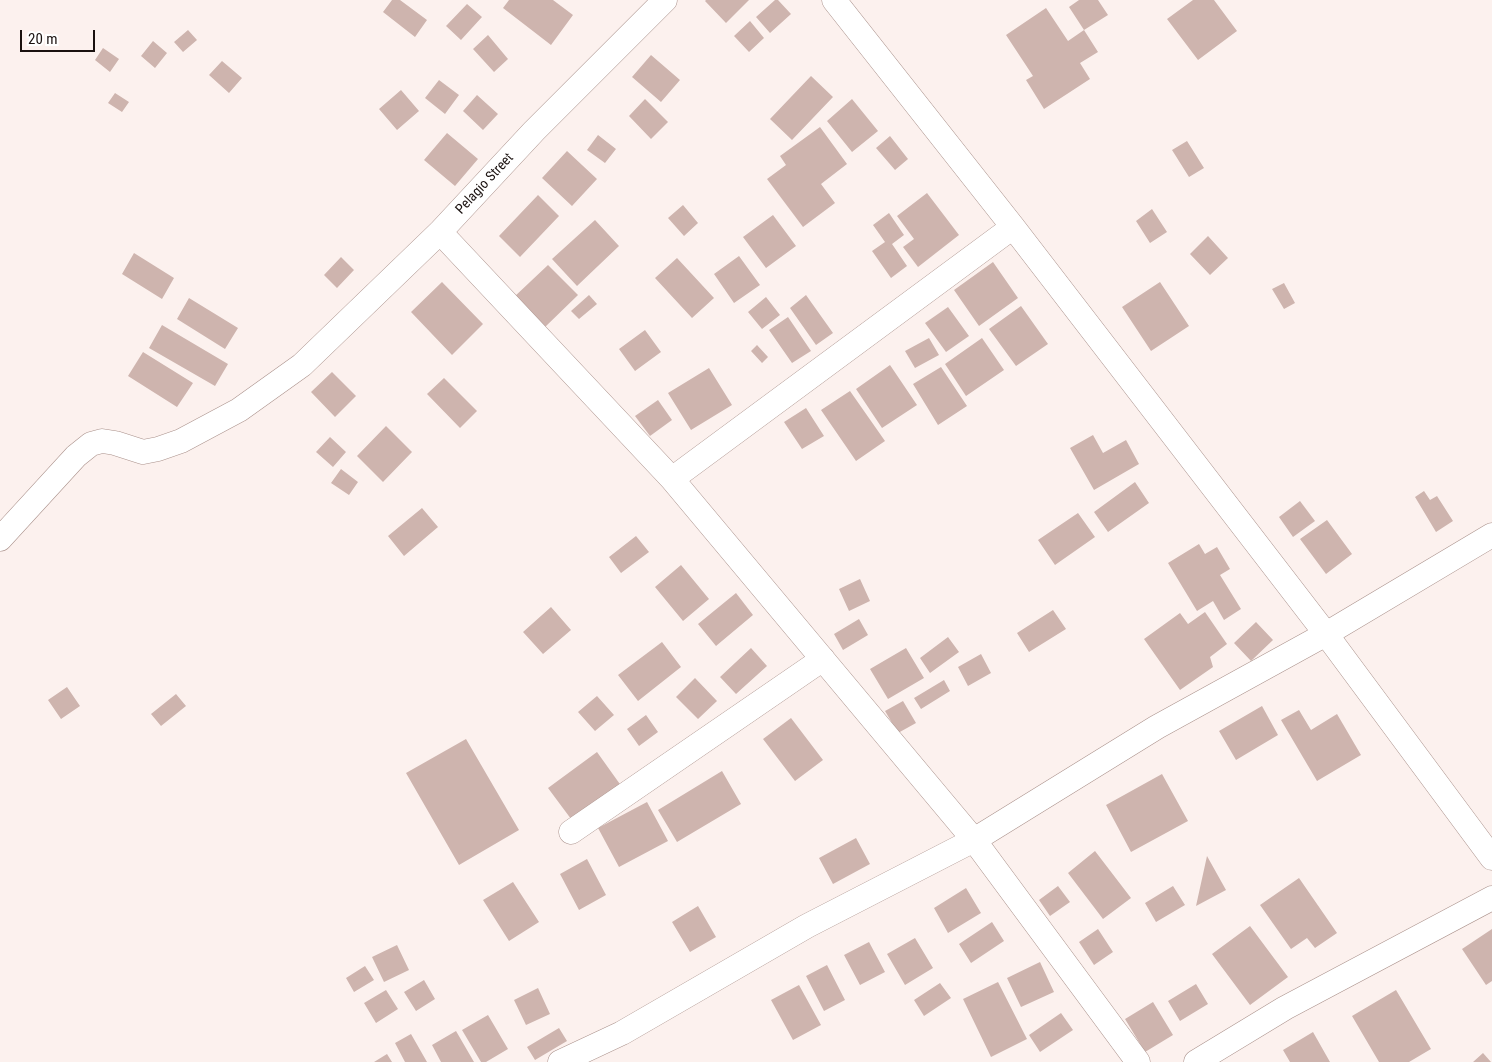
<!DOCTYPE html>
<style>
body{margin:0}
#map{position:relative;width:1492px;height:1062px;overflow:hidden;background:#fcf1ee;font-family:"Roboto Condensed",sans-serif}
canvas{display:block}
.scale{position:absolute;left:20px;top:30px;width:75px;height:22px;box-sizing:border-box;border:2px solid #1a110f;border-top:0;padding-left:6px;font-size:15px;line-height:18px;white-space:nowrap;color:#1a110f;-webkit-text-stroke:4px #fff;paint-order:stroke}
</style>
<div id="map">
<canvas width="1492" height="1062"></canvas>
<div class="scale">20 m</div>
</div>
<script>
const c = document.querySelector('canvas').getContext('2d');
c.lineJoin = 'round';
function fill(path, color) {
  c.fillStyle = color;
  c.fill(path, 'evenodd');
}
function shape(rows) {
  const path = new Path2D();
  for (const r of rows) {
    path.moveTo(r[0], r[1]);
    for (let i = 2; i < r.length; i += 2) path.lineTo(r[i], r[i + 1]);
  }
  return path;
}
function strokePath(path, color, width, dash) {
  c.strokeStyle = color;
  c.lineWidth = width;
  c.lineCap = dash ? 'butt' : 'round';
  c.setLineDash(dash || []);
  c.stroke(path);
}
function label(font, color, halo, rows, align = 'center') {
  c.font = font + ' "Roboto Condensed",sans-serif';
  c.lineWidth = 4.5;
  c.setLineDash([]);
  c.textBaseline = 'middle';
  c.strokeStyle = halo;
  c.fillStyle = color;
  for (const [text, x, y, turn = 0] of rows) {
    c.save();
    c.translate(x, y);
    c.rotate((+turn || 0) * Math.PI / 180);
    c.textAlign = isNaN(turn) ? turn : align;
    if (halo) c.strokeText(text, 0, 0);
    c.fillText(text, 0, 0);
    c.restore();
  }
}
fill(shape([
 [392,0,400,0,427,20,415,37,383,12],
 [509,0,553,0,573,15,551,45,503,8],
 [706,0,749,0,726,23,705,1],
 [775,0,778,0,791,14,770,33,756,17],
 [1079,0,1098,0,1108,15,1084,30,1069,7],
 [1193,0,1214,0,1237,31,1198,60,1167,19],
 [467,4,482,17,461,40,446,26],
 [1046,8,1068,41,1084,30,1098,52,1080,63,1090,79,1044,109,1026,80,1033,76,1006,35],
 [750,21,764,38,749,52,734,36],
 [188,30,197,40,183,52,174,42],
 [488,35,508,59,494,72,473,49],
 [153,41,167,53,155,68,141,56],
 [103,48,119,59,110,72,95,60],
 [651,55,680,80,661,102,632,77],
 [222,61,242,78,229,93,209,75],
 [811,76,833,97,792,140,770,119],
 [439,80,459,95,445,114,425,98],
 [401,90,419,111,397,130,379,109],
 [115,93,129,102,122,112,108,103],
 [477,95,498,114,483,130,463,111],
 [645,99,668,122,651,139,629,116],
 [852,99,878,131,852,152,827,121],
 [820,127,847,164,821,184,835,203,803,227,767,179,786,165,780,156],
 [447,133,478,159,455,186,424,160],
 [598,135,616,149,605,163,587,150],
 [890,136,908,159,895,170,876,148],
 [1187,141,1204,168,1189,177,1172,150],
 [567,151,597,179,572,206,542,178],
 [927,193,959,235,918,267,903,247,914,239,897,216],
 [538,195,559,216,520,257,499,236],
 [683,205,698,223,684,236,668,218],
 [1152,209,1167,232,1150,243,1136,221],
 [889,213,904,235,892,244,907,266,891,278,872,251,885,242,873,225],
 [773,215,796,246,766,268,743,237],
 [595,220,619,246,577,286,552,259],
 [1208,236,1228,258,1210,275,1190,254],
 [134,253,174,278,162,299,122,274],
 [739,256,760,285,734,303,714,274],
 [341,257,354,270,337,288,324,275],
 [677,258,714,298,692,318,655,278],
 [993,262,1018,298,979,326,954,290],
 [548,265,578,295,543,329,513,298],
 [442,282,483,324,452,355,411,312],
 [1160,282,1189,326,1151,351,1122,307],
 [1284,283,1295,303,1284,309,1272,289],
 [589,295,597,304,579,319,571,311],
 [806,295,833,333,816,345,790,308],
 [766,297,780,315,762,329,748,312],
 [189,298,238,328,225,349,177,319],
 [1021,306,1048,344,1016,366,989,329],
 [948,307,969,336,946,352,925,323],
 [788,317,811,351,792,363,769,330],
 [162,325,228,364,215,386,149,348],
 [645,330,661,352,635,371,619,349],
 [929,338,939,355,915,368,905,351],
 [982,338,1004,370,966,396,945,364],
 [757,345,768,357,762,363,751,351],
 [143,352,193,383,177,407,128,376],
 [890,365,917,405,882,428,856,389],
 [941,367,967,406,938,425,913,384],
 [709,368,732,405,691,430,668,393],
 [332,372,356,396,335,417,311,392],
 [444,378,477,411,460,428,427,394],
 [850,391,885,441,856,461,821,410],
 [658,400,672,420,650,436,635,416],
 [806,408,824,436,802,449,784,422],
 [386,426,412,452,383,482,357,456],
 [1093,435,1103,453,1126,440,1139,464,1094,490,1070,448],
 [330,437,346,452,333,467,316,452],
 [341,469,358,482,349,495,331,483],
 [1135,482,1149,503,1108,532,1094,512],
 [1424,491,1430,500,1437,496,1453,521,1436,532,1415,497],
 [1300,501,1315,521,1293,537,1279,517],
 [422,508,438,527,404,556,388,536],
 [1078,513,1095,537,1055,565,1038,540],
 [1327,520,1352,554,1326,574,1300,539],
 [636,536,649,552,621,573,609,557],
 [1199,544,1205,554,1217,547,1230,569,1220,575,1241,609,1224,620,1213,601,1197,611,1168,563],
 [681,565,709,599,683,621,655,587],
 [860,579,870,601,849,611,839,589],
 [736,593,753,615,716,646,698,624],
 [551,607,571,630,543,654,523,632],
 [1053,610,1066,629,1029,652,1017,633],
 [1205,612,1227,644,1210,657,1213,667,1180,690,1144,639,1180,613,1188,624],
 [859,619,868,635,843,650,834,634],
 [1256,622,1273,640,1251,661,1234,643],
 [948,637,959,652,930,673,920,658],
 [662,642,681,667,638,701,618,675],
 [751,648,767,666,736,694,720,677],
 [906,648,924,678,888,699,870,669],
 [981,654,991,673,968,686,958,667],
 [695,678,717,701,698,719,676,697],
 [944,680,950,691,921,709,914,698],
 [67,687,80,706,61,719,48,700],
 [176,694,186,706,161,726,151,714],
 [597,696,614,715,595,731,578,712],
 [903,701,916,723,898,733,885,711],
 [1262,706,1278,735,1236,760,1219,731],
 [1299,710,1311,730,1337,714,1361,755,1317,781,1281,720],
 [646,715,658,732,639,746,627,729],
 [791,718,823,760,795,781,763,739],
 [466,739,519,830,459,865,406,773],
 [597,752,622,787,574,823,548,788],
 [722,771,741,804,677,842,658,810],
 [1162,774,1188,821,1131,852,1106,805],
 [647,802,668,841,619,867,598,828],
 [856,838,870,864,833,884,819,858],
 [1095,851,1131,898,1103,919,1068,873],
 [1207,856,1226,890,1196,906],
 [587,859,606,895,579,910,560,874],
 [1299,878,1337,933,1315,948,1307,938,1291,949,1260,905],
 [513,882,539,922,509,941,483,900],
 [1058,886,1070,902,1050,916,1039,900],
 [1173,886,1185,905,1156,922,1145,903],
 [966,888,981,913,948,933,934,908],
 [698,906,716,937,690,952,672,922],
 [992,922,1004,941,971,963,959,944],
 [1250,926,1288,977,1250,1005,1212,954],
 [1098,929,1113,952,1094,965,1079,942],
 [1492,929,1492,981,1486,985,1462,949],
 [915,938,933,968,905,985,887,954],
 [869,942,885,972,860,985,844,955],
 [397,945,409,970,384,982,372,957],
 [1040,962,1054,992,1021,1007,1007,978],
 [827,965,845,1000,824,1011,806,976],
 [365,966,374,980,354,992,346,978],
 [424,980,435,999,416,1011,404,992],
 [998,982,1027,1039,991,1057,963,999],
 [940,983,951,998,924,1016,914,1000],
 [1196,984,1208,1004,1180,1021,1168,1001],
 [799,985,821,1025,793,1040,771,1000],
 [538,988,550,1014,526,1025,514,1000],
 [386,990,398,1009,376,1023,364,1003],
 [1396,990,1431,1049,1409,1062,1379,1062,1352,1016],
 [1153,1002,1173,1035,1145,1052,1125,1019],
 [1061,1013,1073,1030,1040,1052,1029,1035],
 [488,1015,508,1049,486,1062,481,1062,462,1030],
 [559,1028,567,1041,535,1060,527,1047],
 [456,1031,474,1062,441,1062,432,1045],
 [1313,1032,1330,1062,1290,1062,1283,1050],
 [411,1034,427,1062,405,1062,395,1043],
 [1483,1053,1491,1062,1473,1062],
 [387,1054,392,1062,374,1062]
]), '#ceb4ae');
const minor = shape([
 [834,0,1013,227,1326,634,1492,858],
 [440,232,672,479,974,840,1138,1062],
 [672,479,1013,227],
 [0,539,76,456,91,444,102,441,115,443,143,452,158,449,181,441,239,410,302,365,440,232,534,131,665,0],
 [571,832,823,659],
 [560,1062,622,1033,807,926,974,840,1157,727,1326,634,1492,535],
 [1196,1062,1285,1008,1492,898]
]);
strokePath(minor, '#aa918b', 25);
strokePath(minor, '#fff', 24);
label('14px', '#1a110f', '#fff', [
 ["Pelagio Street",485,184,-47]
]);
</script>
